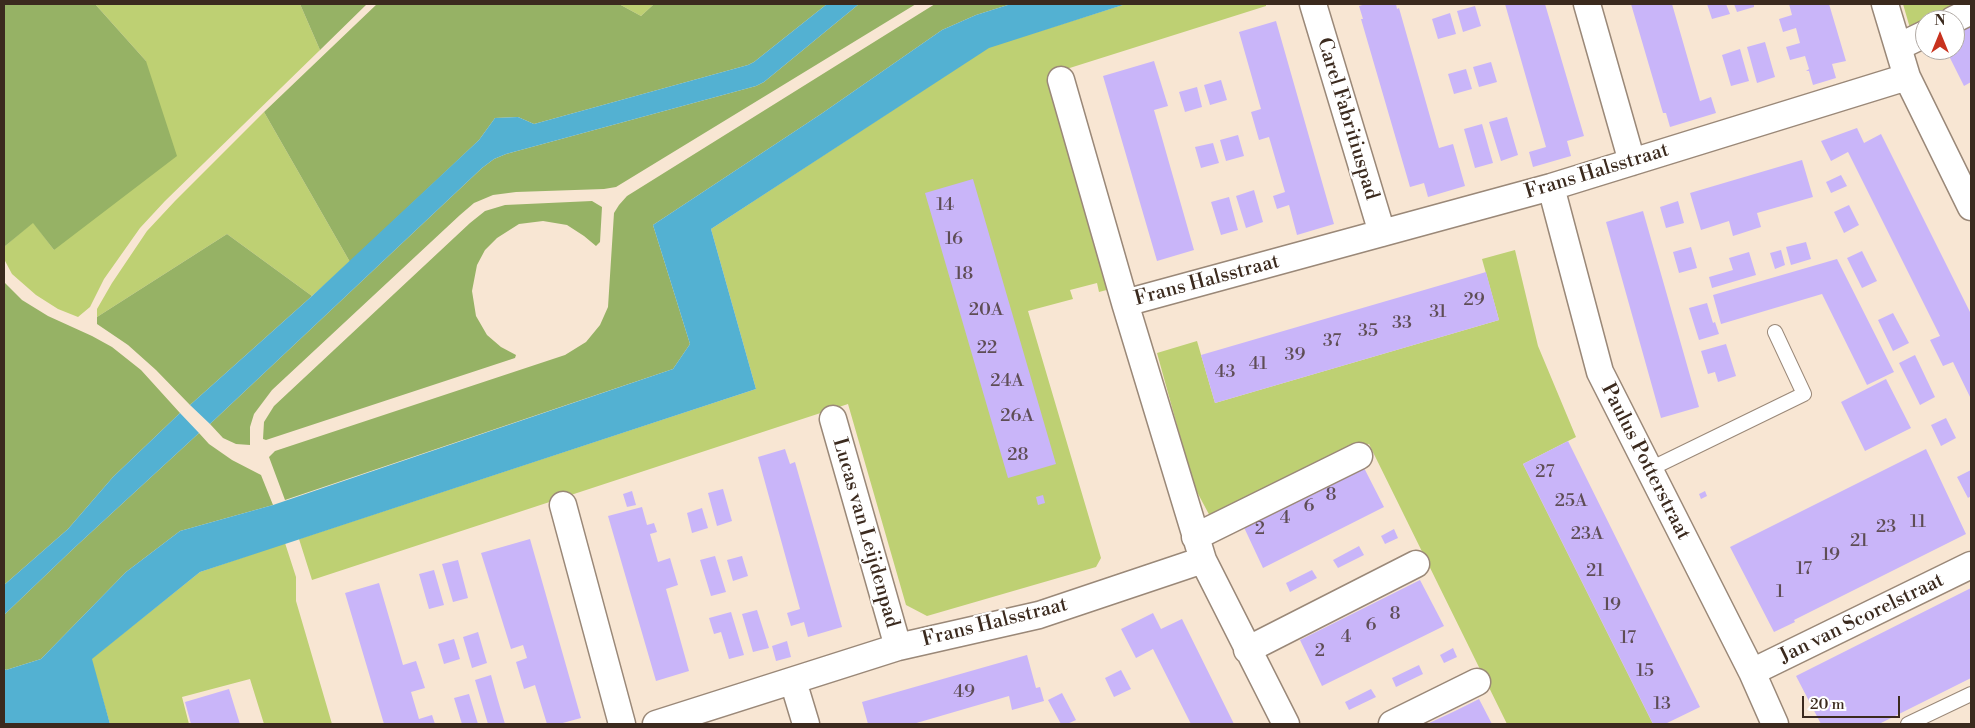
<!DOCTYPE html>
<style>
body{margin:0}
#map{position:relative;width:1975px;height:728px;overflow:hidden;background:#f8e6d3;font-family:"Libre Bodoni",serif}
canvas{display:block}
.frame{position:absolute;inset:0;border:5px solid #3b2a1e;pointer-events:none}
.north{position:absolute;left:1915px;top:10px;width:50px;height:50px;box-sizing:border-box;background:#fff;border:1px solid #b1aaa5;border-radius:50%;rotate:0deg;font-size:14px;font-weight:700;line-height:20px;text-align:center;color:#3b2a1e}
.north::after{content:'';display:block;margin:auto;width:18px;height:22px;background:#c8321e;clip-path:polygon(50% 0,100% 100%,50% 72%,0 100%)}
.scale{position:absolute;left:1802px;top:696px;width:98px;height:22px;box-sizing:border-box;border:2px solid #3b2a1e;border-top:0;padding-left:6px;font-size:15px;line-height:18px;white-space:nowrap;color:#3b2a1e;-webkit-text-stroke:4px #fff;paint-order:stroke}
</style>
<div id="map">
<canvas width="1975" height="728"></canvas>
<div class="frame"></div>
<div class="north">N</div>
<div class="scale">20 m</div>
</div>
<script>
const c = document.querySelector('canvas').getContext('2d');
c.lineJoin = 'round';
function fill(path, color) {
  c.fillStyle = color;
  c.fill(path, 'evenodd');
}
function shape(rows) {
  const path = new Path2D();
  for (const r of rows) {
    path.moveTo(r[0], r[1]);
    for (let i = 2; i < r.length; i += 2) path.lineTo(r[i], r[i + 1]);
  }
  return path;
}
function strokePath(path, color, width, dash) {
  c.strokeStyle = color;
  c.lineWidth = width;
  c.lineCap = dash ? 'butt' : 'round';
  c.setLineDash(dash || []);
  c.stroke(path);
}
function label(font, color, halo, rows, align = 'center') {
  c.font = font + ' "Libre Bodoni",serif';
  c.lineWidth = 4.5;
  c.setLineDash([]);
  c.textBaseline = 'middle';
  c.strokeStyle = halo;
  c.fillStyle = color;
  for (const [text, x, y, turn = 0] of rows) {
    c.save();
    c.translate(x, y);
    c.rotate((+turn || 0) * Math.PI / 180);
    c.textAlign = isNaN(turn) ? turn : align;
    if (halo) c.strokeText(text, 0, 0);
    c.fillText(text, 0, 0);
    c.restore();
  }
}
fill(shape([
 [95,4,300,4,320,50,165,201,140,228,104,279,90,307,78,317,58,309,36,295,12,274,4,259,4,247,33,222,54,250,146,61],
 [619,4,654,4,641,16],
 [1126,4,1266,4,1266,6,1057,72,1118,287,1099,292,1097,283,1070,290,1073,299,1028,311,1101,558,1096,567,927,616,906,605,848,404,312,580,299,539,756,389,711,229,989,47],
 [1903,4,1971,4,1943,20,1925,20,1925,29,1912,35],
 [264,112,350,262,312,296,227,234,97,317,97,309,112,283,147,231,175,201],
 [1515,250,1538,346,1576,437,1523,464,1653,724,1507,724,1369,444,1212,520,1196,490,1186,458,1157,353,1197,341,1215,403,1499,320,1482,259],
 [285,543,296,577,296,601,332,724,264,724,250,679,182,697,189,724,110,724,91,659,200,572]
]), '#bed073');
fill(shape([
 [4,4,95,4,146,61,177,156,54,250,33,223,4,247],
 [300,4,367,4,320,50],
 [377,4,619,4,641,16,654,4,827,4,754,62,748,65,534,124,518,117,495,118,479,140,350,262,264,112],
 [859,4,916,4,616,187,604,189,516,192,493,195,474,203,460,215,272,390,254,414,250,427,250,445,236,444,223,438,210,424,482,168,494,159,506,154,756,86,764,82],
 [935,4,1011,4,976,15,942,30,821,114,653,225,690,344,673,369,285,500,269,457,275,451,565,355,586,342,600,325,608,307,614,213,619,205,627,196],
 [592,201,602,207,600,242,596,246,584,236,567,225,543,221,519,224,497,238,485,250,477,265,472,291,476,316,487,335,501,347,516,355,515,358,266,440,263,439,264,422,274,406,470,223,485,211,505,205],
 [227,234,312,296,190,405,156,370,128,345,97,324,97,317],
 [4,282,22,300,48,316,92,336,112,347,141,370,180,413,113,477,68,529,4,585],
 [199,433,209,444,232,460,261,475,273,505,180,531,126,572,41,659,6,670,4,668,4,615,73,549]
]), '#96b265');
fill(shape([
 [827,4,859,4,764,82,756,86,506,154,494,159,482,168,210,424,190,405,312,296,479,140,495,118,518,117,534,124,748,65,754,62],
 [1011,4,1126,4,989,48,711,229,756,389,200,572,92,659,110,724,4,724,4,668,6,670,41,659,126,572,180,531,273,505,673,369,690,344,653,225,821,114,942,30,976,15],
 [180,413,199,433,73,549,4,615,4,585,68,529,113,477]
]), '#53b1d2');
fill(shape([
 [1366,4,1396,4,1397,9,1399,8,1439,148,1453,144,1465,186,1428,197,1424,183,1410,187,1361,19,1363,19,1359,6],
 [1505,4,1545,4,1584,136,1567,141,1571,156,1533,167,1529,152,1546,147],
 [1631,4,1672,4,1700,101,1711,97,1716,113,1670,127,1666,113,1663,113],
 [1707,4,1726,4,1730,14,1712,19],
 [1734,4,1754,4,1754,7,1737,12],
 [1789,4,1829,4,1846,61,1832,64,1836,78,1813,85,1809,71,1806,71,1809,69,1805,56,1790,60,1786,47,1800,43,1796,28,1783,32,1779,19,1792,15],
 [1475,6,1481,26,1463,32,1457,11],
 [1450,13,1456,34,1438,39,1432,19],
 [1276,21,1334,224,1297,235,1289,205,1277,209,1273,196,1285,192,1269,137,1259,140,1251,112,1261,109,1239,32],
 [1971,25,1971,82,1964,86,1946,50,1955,50,1955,33],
 [1765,42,1775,77,1757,83,1747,47],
 [1740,49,1749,81,1731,86,1722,55],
 [1154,61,1168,106,1154,110,1194,250,1157,261,1103,76],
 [1491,62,1497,82,1479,87,1473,67],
 [1466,69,1472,89,1454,94,1448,74],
 [1221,80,1227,100,1210,105,1204,85],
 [1197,87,1202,107,1185,112,1179,92],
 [1507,117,1518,155,1501,161,1489,122],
 [1482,124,1493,163,1475,168,1464,129],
 [1857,128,1864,143,1881,134,1971,314,1971,399,1953,362,1943,366,1930,340,1940,336,1848,152,1831,161,1821,141],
 [1238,135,1244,156,1226,161,1220,140],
 [1213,143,1219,163,1201,168,1195,147],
 [1802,160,1813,197,1757,213,1761,227,1733,236,1729,221,1701,230,1690,193],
 [1841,175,1847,186,1831,193,1826,182],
 [973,179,1056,464,1008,478,925,193],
 [1254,190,1263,222,1246,228,1236,196],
 [1229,197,1238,230,1221,235,1211,202],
 [1678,201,1684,223,1666,228,1660,207],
 [1849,205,1859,225,1844,233,1834,212],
 [1643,211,1699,407,1661,418,1606,222],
 [1806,242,1811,259,1791,265,1786,247],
 [1691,247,1697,268,1679,273,1673,252],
 [1781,250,1785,265,1775,269,1770,253],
 [1862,251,1877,281,1862,288,1847,258],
 [1749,252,1756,275,1712,288,1709,277,1733,270,1729,258],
 [1837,259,1894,372,1867,385,1822,294,1721,324,1713,295],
 [1486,272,1499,320,1215,403,1201,355],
 [1707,303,1713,323,1715,322,1719,334,1699,340,1689,308],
 [1893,313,1909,343,1893,351,1878,320],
 [1726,344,1736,376,1718,382,1715,372,1708,374,1701,351],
 [1915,355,1935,397,1920,405,1899,363],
 [1886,379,1911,428,1865,451,1841,402],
 [1946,418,1956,438,1941,446,1931,425],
 [1568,441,1700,707,1665,724,1653,724,1523,464],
 [785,449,790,464,795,462,842,627,808,637,804,622,791,626,787,613,800,609,758,457],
 [1926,449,1966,534,1794,620,1795,622,1774,632,1730,547],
 [1361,462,1384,507,1263,568,1241,521],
 [1971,470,1971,496,1968,498,1957,477],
 [723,489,732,521,717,526,708,493],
 [632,491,636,505,627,507,623,494],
 [1705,491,1707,496,1701,499,1699,494],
 [1043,495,1045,503,1038,505,1036,497],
 [642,507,647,525,654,523,657,532,650,534,658,562,670,558,678,585,666,589,689,671,656,681,608,516],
 [702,508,708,528,692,533,687,513],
 [1394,529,1398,538,1385,544,1381,536],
 [530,539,581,718,559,724,547,724,535,685,524,689,516,662,527,658,523,645,511,649,481,553],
 [1359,546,1364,555,1338,568,1333,560],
 [715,556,726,592,711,596,700,560],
 [742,556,748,576,733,581,727,560],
 [458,560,468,598,453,602,442,564],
 [434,570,444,605,429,609,419,574],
 [1312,570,1317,578,1290,592,1286,583],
 [1420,580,1444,626,1322,686,1300,640],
 [379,583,403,665,416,661,425,688,411,692,419,719,432,715,435,724,384,724,345,593],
 [1971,588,1971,678,1879,724,1821,724,1796,676],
 [757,610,769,648,753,652,742,614],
 [731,612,744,655,729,659,721,632,714,634,709,618],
 [1153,613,1161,629,1182,619,1234,724,1191,724,1153,649,1136,658,1121,629],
 [478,632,487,663,472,668,463,637],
 [454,639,460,659,444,664,438,644],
 [787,641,791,657,776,661,772,646],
 [1453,648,1457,657,1444,663,1440,655],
 [1027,655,1036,688,1040,687,1044,701,1012,710,1009,696,913,724,868,724,862,702],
 [1419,665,1423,674,1396,687,1392,678],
 [1121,670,1131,689,1114,697,1105,678],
 [491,675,497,697,505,724,488,724,475,680],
 [229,689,240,724,191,724,185,702],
 [1371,689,1376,697,1349,710,1345,702],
 [1062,693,1076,720,1067,724,1061,724,1048,700],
 [469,694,478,724,462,724,454,698],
 [1479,699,1492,724,1427,724,1455,711]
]), '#c9b5f9');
const lane = shape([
 [1648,470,1804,394,1775,332],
 [1908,724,1971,694]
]);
const street = shape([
 [1313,4,1382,233],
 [1587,4,1632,162],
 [1953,20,1971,11],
 [1898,47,1925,34],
 [1907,77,1971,207],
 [1061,80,1125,303],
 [1551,187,1600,372,1752,672,1775,724],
 [833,419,898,647],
 [563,505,622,724],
 [1195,537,1359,456],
 [1203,560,1286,724],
 [1247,650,1416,564],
 [1752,672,1971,565],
 [793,681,806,724],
 [656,724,898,647,1039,615,1203,560,1125,303,1551,187,1907,77,1885,4],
 [1392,724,1477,682]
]);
strokePath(lane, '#9a8878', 16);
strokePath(street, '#9a8878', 29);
strokePath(lane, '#fff', 14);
strokePath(street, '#fff', 26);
label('18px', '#5e4d55', null, [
 ["14",945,206],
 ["16",954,240],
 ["18",964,275],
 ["29",1474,301],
 ["20A",986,311],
 ["31",1438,313],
 ["33",1402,324],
 ["35",1368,332],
 ["37",1332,342],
 ["22",987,349],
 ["39",1295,356],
 ["41",1258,365],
 ["43",1225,373],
 ["24A",1007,382],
 ["26A",1017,417],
 ["28",1018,456],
 ["27",1545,473],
 ["8",1331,496],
 ["25A",1571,502],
 ["6",1309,507],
 ["4",1285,519],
 ["11",1918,523],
 ["23",1886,528],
 ["2",1260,530],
 ["23A",1587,535],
 ["21",1859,542],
 ["19",1831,556],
 ["17",1804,570],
 ["21",1595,572],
 ["1",1780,593],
 ["19",1612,606],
 ["8",1395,615],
 ["6",1371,626],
 ["4",1346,638],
 ["17",1628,639],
 ["2",1320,652],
 ["15",1645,672],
 ["49",964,693],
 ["13",1662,705]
]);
label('20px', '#3b2a1e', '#fff', [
 ["Carel Fabritiuspad",1347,119,73],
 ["Frans Halsstraat",1597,172,-17],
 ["Frans Halsstraat",1207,281,-15],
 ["Paulus Potterstraat",1645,462,63],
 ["Lucas van Leijdenpad",865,533,74],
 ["Jan van Scorelstraat",1862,619,-26],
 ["Frans Halsstraat",995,623,-14]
]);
</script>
